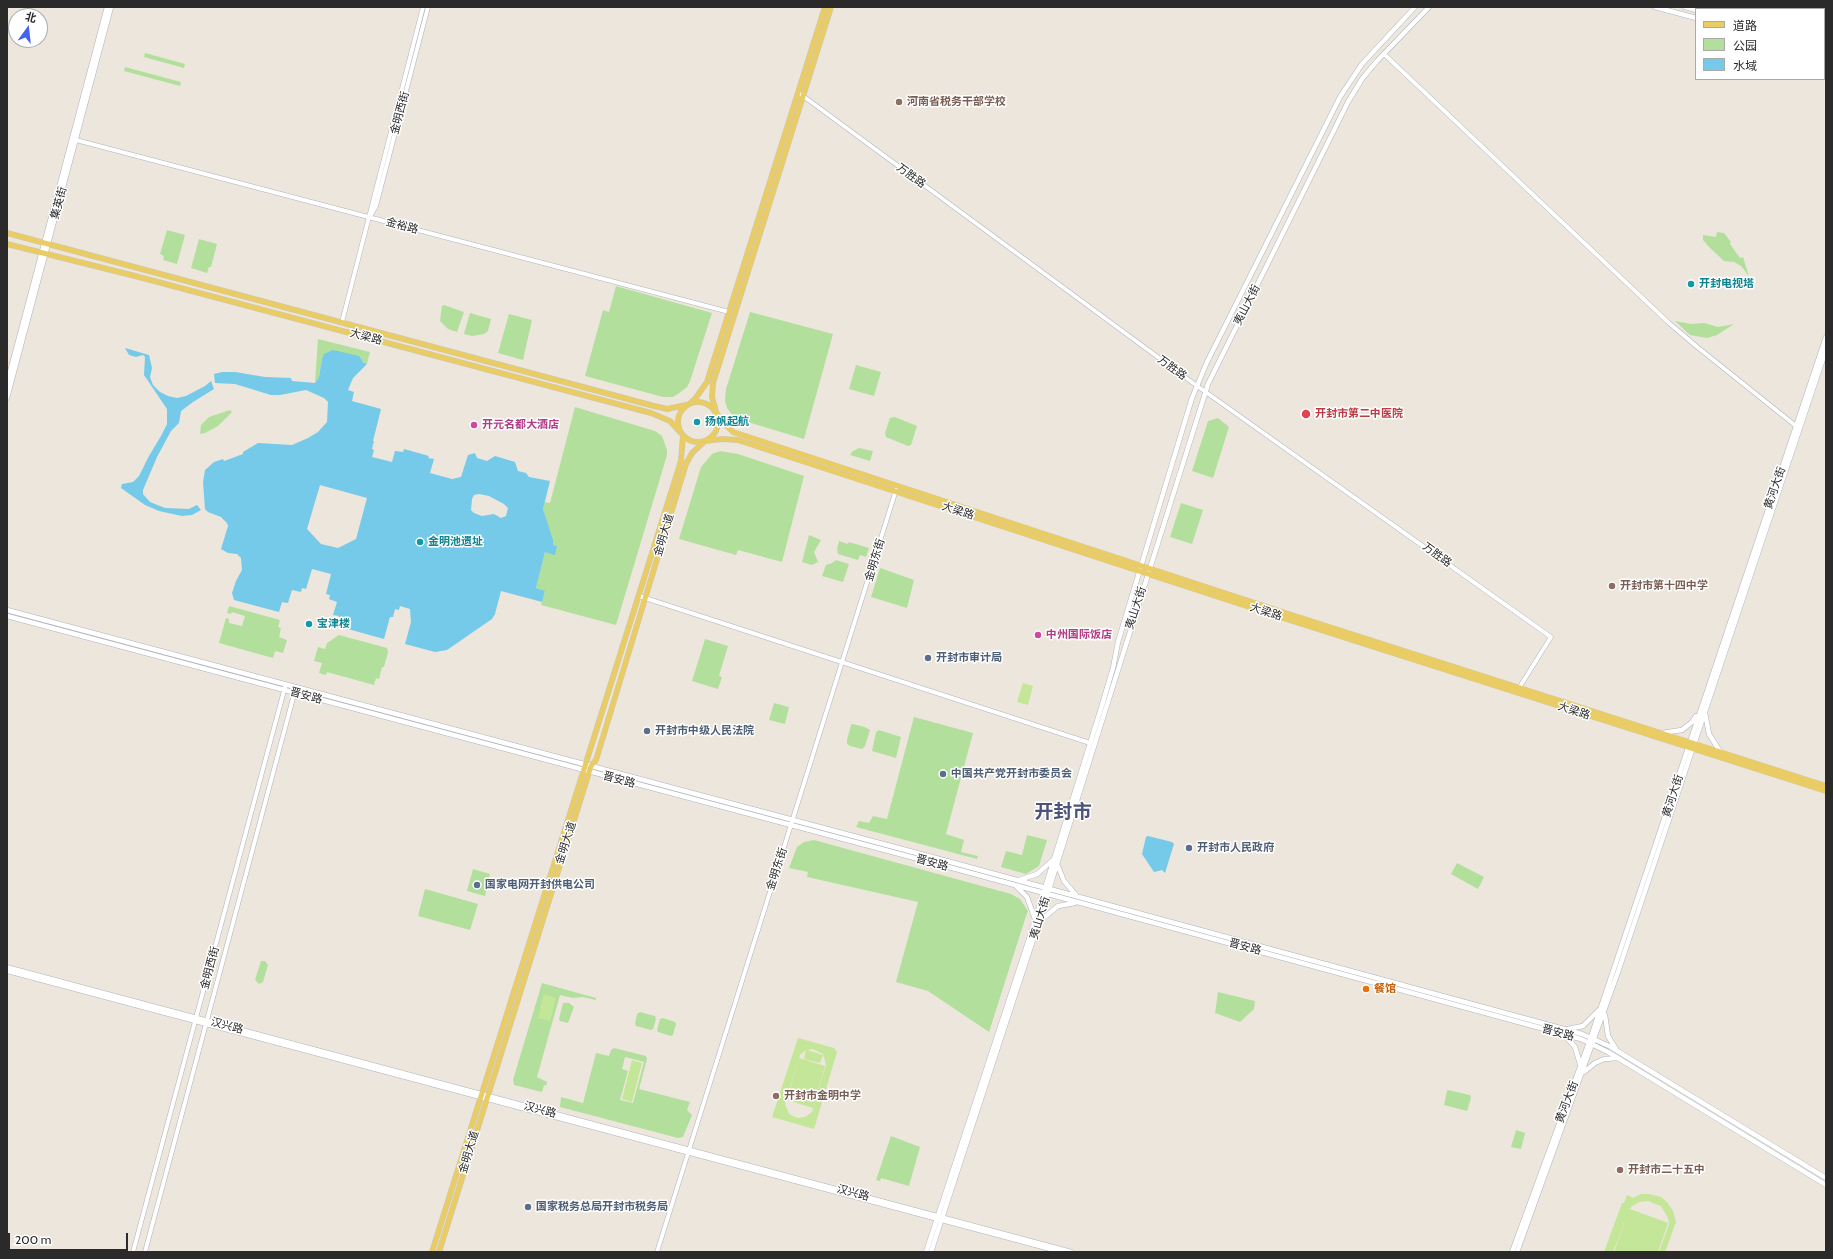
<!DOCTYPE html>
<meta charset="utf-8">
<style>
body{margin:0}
#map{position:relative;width:1833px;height:1259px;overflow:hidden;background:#ece6dd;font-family:Cabin,"Noto Sans SC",sans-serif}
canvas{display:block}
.frame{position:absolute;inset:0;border:8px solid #2a2a2a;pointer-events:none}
.legend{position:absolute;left:1695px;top:8px;width:130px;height:72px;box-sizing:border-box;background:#fff;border:1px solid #aaa;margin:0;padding:5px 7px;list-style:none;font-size:12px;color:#2a2a2a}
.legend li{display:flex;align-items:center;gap:8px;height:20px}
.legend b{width:20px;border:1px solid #aaa}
.north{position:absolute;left:8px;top:8px;width:40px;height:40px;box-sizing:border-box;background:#fff;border:1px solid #aaa;border-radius:50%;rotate:15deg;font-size:11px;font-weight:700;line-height:16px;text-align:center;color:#2a2a2a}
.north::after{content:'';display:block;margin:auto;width:14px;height:18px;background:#4563f1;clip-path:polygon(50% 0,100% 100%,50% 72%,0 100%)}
.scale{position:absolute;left:8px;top:1233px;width:120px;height:18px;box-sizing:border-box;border:2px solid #2a2a2a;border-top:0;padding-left:5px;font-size:12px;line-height:14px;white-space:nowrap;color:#2a2a2a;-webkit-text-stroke:3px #fff;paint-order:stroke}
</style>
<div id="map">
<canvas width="1833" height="1259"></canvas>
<div class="frame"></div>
<ul class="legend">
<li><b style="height:5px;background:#eacc64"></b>道路</li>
<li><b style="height:11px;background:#b2e09c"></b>公园</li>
<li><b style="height:11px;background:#75c9e9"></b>水域</li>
</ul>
<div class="north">北</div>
<div class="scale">200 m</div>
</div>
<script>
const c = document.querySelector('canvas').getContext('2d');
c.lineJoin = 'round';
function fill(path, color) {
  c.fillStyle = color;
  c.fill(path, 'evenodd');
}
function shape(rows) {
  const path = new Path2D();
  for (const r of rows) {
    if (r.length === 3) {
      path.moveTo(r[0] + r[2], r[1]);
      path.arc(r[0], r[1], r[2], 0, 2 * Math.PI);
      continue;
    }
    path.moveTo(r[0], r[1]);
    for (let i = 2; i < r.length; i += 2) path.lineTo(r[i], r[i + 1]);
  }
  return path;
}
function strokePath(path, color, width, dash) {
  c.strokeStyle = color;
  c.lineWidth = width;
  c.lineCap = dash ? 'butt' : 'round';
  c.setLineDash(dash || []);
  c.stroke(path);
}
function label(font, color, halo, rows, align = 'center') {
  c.font = font + ' Cabin,"Noto Sans SC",sans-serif';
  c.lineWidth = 3;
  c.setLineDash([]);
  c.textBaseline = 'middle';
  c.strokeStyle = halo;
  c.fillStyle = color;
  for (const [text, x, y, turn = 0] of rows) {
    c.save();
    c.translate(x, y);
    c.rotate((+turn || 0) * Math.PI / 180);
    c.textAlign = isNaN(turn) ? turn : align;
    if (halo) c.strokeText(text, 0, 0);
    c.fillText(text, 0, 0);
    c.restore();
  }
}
fill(shape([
 [145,53,185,64,184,68,144,57],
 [125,67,181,82,180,86,124,71],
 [167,230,185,235,177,264,163,260,164,256,160,254],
 [1717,232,1724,233,1731,242,1730,244,1740,258,1743,257,1749,276,1741,266,1734,262,1724,261,1708,246,1703,240,1703,235,1716,237],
 [199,239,217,244,211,267,209,267,207,273,191,268],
 [616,286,712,313,690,381,687,387,678,394,673,397,663,397,585,376,603,310,609,312],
 [444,305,464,312,457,332,448,329,440,321,442,306],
 [750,312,833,334,804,439,741,420,734,417,727,408,725,401,726,389],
 [470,313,491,319,488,331,484,334,472,336,464,334],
 [509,314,532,320,523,360,498,353],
 [1675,321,1691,324,1704,323,1718,327,1734,324,1717,335,1707,338,1690,335],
 [318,339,370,352,367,364,361,360,322,359,319,377,315,383],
 [856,365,881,372,874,396,849,389],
 [575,407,655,431,662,436,667,450,667,455,616,625,541,605,545,591,536,588,545,552,557,546,553,545,543,509,545,502,550,503],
 [230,410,232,412,218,426,205,433,200,434,201,425,209,417],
 [895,417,917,426,911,445,908,446,886,437,885,433,890,418],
 [1218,418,1229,427,1213,478,1192,471,1208,421],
 [859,448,873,451,870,461,850,455,853,451],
 [720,451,738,454,804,476,782,562,738,550,736,555,679,539,701,467,712,454],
 [1181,503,1203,510,1192,544,1170,537],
 [809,535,821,540,814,552,818,562,812,565,802,562],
 [839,541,848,544,849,542,869,548,866,557,860,555,858,560,838,554,837,549],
 [836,560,849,564,843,582,822,576,826,565,832,563],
 [880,568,914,580,907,608,871,597],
 [229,606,280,620,278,627,281,628,279,637,287,640,283,653,275,651,273,658,219,643,226,618,229,619,229,623,242,626,245,616,232,612,231,614,227,613],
 [339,635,387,648,388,652,384,667,382,667,379,679,376,678,374,685,327,672,326,675,319,673,322,663,314,661,318,647,325,649,327,643],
 [705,639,728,646,719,676,722,677,718,689,692,681],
 [774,703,789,707,785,724,769,720],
 [914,717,973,733,946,834,964,840,961,852,978,856,977,859,856,827,859,821,869,823,873,816,887,819],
 [852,724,865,727,870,730,865,746,862,749,850,746,847,744,847,740,851,725],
 [879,730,901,737,896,758,872,751,876,732],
 [1027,835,1047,840,1039,866,1026,874,1001,867,1006,851,1022,855],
 [814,840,1011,894,1020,899,1028,911,1026,916,989,1032,928,991,896,982,918,902,807,877,808,872,789,868,797,847,804,842],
 [1457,863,1484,877,1478,889,1451,874],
 [473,869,490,874,485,896,467,891],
 [425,889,478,904,470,930,418,916],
 [261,961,265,961,268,965,263,982,259,984,255,980],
 [542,983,596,998,596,1000,583,997,573,998,560,995,537,1077,547,1082,546,1086,544,1085,542,1092,514,1085,513,1080],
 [1218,992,1255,1001,1254,1009,1240,1022,1215,1013],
 [563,1003,569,1003,574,1007,568,1023,560,1021,559,1019],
 [640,1012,655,1016,656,1019,653,1029,651,1030,636,1026,635,1024,637,1014],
 [663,1018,675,1022,676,1024,673,1035,671,1036,658,1032,657,1030,660,1019],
 [614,1048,646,1056,647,1059,639,1089,690,1102,687,1110,692,1115,683,1137,678,1138,560,1107,561,1097,583,1103,596,1053,609,1056,611,1050],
 [625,1057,644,1062,633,1103,620,1100,628,1071,622,1069],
 [1448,1090,1470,1095,1471,1098,1467,1111,1444,1105,1447,1091],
 [1516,1130,1525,1133,1521,1149,1511,1147],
 [891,1136,920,1147,909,1186,881,1178,880,1181,876,1180]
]), '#b2e09c');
fill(shape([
 [1023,683,1033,686,1028,705,1017,702],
 [544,994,556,998,550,1021,538,1018],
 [798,1038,834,1048,837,1052,814,1129,772,1117],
 [813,1049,823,1054,826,1065,812,1112,805,1117,797,1118,789,1114,785,1104,800,1055,806,1050,804,1059,820,1063,823,1055,807,1050],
 [799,1058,825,1066,813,1108,787,1100],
 [632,1060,642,1063,632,1102,622,1099],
 [1641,1194,1649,1194,1661,1197,1667,1202,1673,1211,1676,1222,1665,1252,1659,1252,1669,1224,1668,1218,1661,1206,1648,1201,1639,1202,1631,1207,1613,1252,1604,1252,1622,1203,1624,1203,1627,1195,1633,1198],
 [1630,1209,1668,1223,1658,1252,1614,1252]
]), '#c4e698');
fill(shape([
 [125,348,149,355,152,368,150,377,153,385,160,392,168,396,177,398,186,396,205,386,211,381,214,389,193,402,181,411,179,423,171,431,157,457,143,490,143,494,150,502,165,508,189,509,197,505,201,510,192,515,182,516,159,511,145,505,121,488,122,484,133,482,139,476,149,456,161,436,167,424,167,409,144,375,145,357,143,355,136,357,129,355],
 [333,350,359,356,363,362,367,364,353,378,348,390,354,392,352,401,381,409,373,441,374,441,372,449,374,450,372,457,392,462,395,451,403,452,404,449,429,456,428,458,434,459,430,473,452,479,461,477,468,455,475,453,477,458,487,461,495,456,515,462,518,471,526,473,529,477,550,481,543,509,553,540,553,545,557,546,555,555,545,552,536,588,545,591,542,602,501,591,495,614,492,619,447,650,435,652,405,644,411,622,410,609,400,606,399,610,395,609,393,617,390,617,384,639,337,626,339,616,333,615,337,602,329,599,330,595,326,594,331,574,312,569,306,589,302,588,301,592,292,590,288,603,282,602,279,612,234,600,232,593,236,581,242,570,241,558,237,554,228,553,221,549,228,526,227,523,221,517,208,512,205,509,203,482,205,470,214,462,223,459,224,461,243,454,243,452,258,443,292,445,308,438,318,432,327,422,328,402,324,398,306,390,280,395,271,395,235,384,215,383,214,374,222,372,235,372,265,377,291,378,292,381,315,383,319,377,322,359,324,354],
 [320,485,367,498,356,539,338,548,321,544,307,529],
 [479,494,489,496,504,504,508,508,506,516,501,518,494,514,482,516,474,513,471,510,472,499,474,495],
 [1148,836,1172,842,1174,844,1165,873,1162,870,1154,872,1142,854,1146,837]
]), '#75c9e9');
const tertiary = shape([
 [1384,54,1669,323,1696,346,1796,426],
 [799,93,1193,383,1551,637,1519,688],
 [76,140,729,312],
 [371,215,376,206,428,7],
 [342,322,423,7],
 [639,596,1090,743],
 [7,967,1072,1252],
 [7,971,1061,1252],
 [133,1252,285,687],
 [145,1252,296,687],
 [657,1252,896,490]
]);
const secondary = shape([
 [1655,7,1696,18],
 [1685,7,1696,10],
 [1824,44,1826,45],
 [1824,52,1826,53],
 [7,383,107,7],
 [7,398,111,7],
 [7,610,958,864,1582,1034,1611,1047,1826,1178],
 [7,616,956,869,1581,1039,1608,1052,1826,1185],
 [1705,713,1709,734,1721,753],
 [1662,733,1682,730,1692,722,1696,716],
 [1057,864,1064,881,1076,895],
 [1019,880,1037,874,1053,860],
 [1016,886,1027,897,1035,919],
 [1040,921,1058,906,1075,903],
 [1605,1015,1608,1036,1616,1049],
 [1568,1029,1583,1026,1599,1010],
 [1565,1036,1575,1047,1580,1064],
 [1584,1072,1595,1063,1604,1059,1618,1058],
 [926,1252,1031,933,1102,705,1113,668,1118,642,1192,398,1207,362,1340,97,1362,64,1415,7],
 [931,1252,1035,934,1208,384,1348,102,1362,79,1377,61,1429,7],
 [1512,1252,1591,1037,1826,337],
 [1517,1252,1618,972,1826,350]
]);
const primary = shape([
 [831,7,713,383,712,397,716,412,721,420,733,432,1276,610,1826,786],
 [7,233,654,406,667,409,686,405],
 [7,244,139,277,651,413,670,421,680,432],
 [698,422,20],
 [689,404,695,399,707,382,825,7],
 [432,1252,681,461,683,436],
 [439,1252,591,766,596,760,686,464,692,453,705,441,722,439,738,440,1274,615,1826,791]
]);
strokePath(tertiary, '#b0b3bd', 5);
strokePath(secondary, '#b0b3bd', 5.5);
strokePath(primary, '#c8c8c8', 6);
strokePath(tertiary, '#fff', 4);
strokePath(secondary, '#fff', 4.5);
strokePath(primary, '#eacc64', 5);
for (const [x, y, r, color] of [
 [899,102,4,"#8d6e63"],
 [1691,284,4,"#0f9aa8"],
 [1306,414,5,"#e0444e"],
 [697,422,4,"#0f9aa8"],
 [474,425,4,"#d1479c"],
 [420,542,4,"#0f9aa8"],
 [1612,586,4,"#8d6e63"],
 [309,624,4,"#0f9aa8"],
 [1038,635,4,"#d1479c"],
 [928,658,4,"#5c6f8a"],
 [647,731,4,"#5c6f8a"],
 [943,774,4,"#5c6f8a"],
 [1189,848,4,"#5c6f8a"],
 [477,885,4,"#5c6f8a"],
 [1366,989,4,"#e8710a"],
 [776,1096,4,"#8d6e63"],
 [1620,1170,4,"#8d6e63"],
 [528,1207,4,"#5c6f8a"]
]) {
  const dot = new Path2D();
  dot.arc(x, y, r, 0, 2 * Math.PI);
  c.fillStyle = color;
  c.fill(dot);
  strokePath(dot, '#fff', 1.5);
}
label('bold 11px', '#785e54', '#fff', [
 ["河南省税务干部学校",907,102],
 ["开封市第十四中学",1620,586],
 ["开封市金明中学",784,1096],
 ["开封市二十五中",1628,1170]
], 'left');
label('11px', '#2a2a2a', '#fff', [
 ["金明西街",400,113,-75],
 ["万胜路",911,176,36],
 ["集英街",59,203,-75],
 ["金裕路",402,226,15],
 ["夷山大街",1247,305,-63],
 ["大梁路",366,337,15],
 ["万胜路",1172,368,36],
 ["黄河大街",1775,488,-71],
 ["大梁路",958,511,18],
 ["金明大道",664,535,-73],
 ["万胜路",1437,555,36],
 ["金明东街",875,560,-73],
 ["夷山大街",1136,608,-72],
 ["大梁路",1266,612,18],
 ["晋安路",306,696,15],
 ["大梁路",1574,711,18],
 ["晋安路",619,780,15],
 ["黄河大街",1673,796,-72],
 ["金明大道",566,843,-72],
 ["晋安路",932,863,15],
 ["金明东街",777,869,-72],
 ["夷山大街",1040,918,-73],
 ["晋安路",1245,947,15],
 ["金明西街",210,968,-75],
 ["汉兴路",227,1026,15],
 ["晋安路",1558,1033,15],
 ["黄河大街",1567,1102,-69],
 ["汉兴路",540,1110,15],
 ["金明大道",469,1152,-73],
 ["汉兴路",853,1193,15]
]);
label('bold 11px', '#0d838f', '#fff', [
 ["开封电视塔",1699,284],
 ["扬帆起航",705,422],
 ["金明池遗址",428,542],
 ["宝津楼",317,624]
], 'left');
label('bold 11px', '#be3a42', '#fff', [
 ["开封市第二中医院",1315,414]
], 'left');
label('bold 11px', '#b23c85', '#fff', [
 ["开元名都大酒店",482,425],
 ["中州国际饭店",1046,635]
], 'left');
label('bold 11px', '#4e5e75', '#fff', [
 ["开封市审计局",936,658],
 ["开封市中级人民法院",655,731],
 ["中国共产党开封市委员会",951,774],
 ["开封市人民政府",1197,848],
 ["国家电网开封供电公司",485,885],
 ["国家税务总局开封市税务局",536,1207]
], 'left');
label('bold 11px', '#c56008', '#fff', [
 ["餐馆",1374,989]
], 'left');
label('bold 19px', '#4d5479', '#fff', [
 ["开封市",1063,812]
]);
</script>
